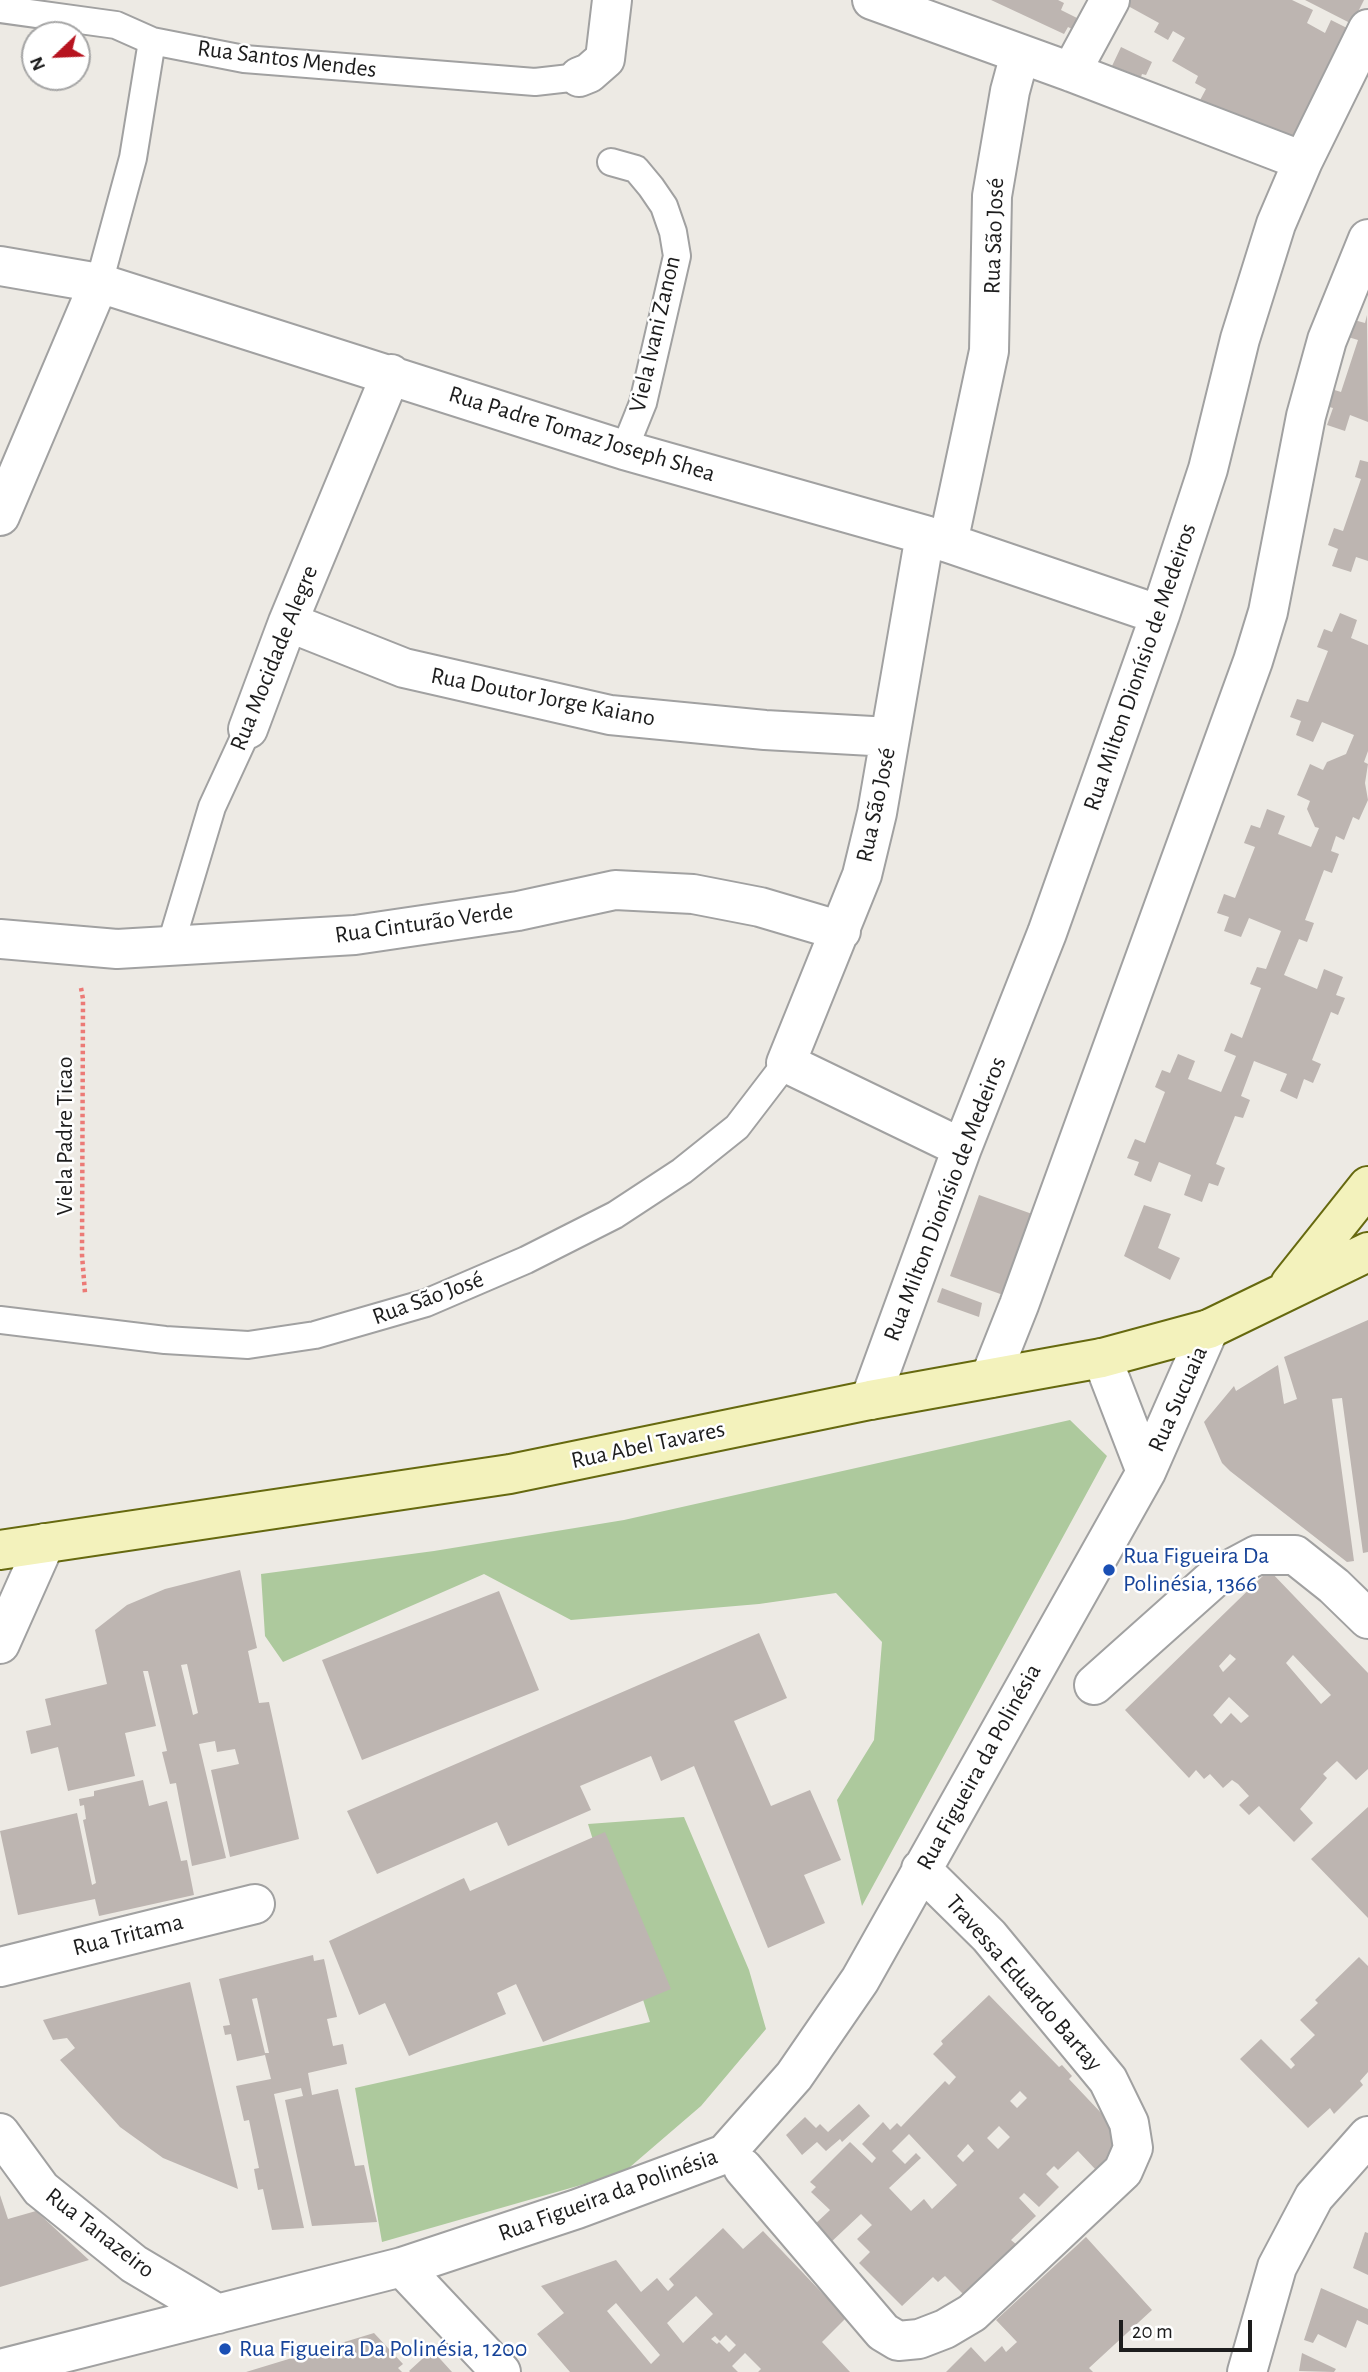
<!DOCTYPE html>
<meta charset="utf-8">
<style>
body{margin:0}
#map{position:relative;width:1368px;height:2372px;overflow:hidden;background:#edeae4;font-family:"Alegreya Sans",sans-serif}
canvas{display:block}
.north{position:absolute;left:21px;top:21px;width:70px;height:70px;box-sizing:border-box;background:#fff;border:2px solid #a5a5a5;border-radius:50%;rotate:247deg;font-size:19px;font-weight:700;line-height:28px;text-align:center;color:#1d1d1d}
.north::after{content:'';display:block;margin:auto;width:24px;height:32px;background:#b7131f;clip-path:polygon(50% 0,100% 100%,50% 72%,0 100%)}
.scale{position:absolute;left:1119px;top:2320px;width:133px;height:32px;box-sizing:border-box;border:4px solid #1d1d1d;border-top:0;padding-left:9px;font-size:21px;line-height:24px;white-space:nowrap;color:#1d1d1d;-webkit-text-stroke:5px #fff;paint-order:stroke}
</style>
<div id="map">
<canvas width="1368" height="2372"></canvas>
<div class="north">N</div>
<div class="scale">20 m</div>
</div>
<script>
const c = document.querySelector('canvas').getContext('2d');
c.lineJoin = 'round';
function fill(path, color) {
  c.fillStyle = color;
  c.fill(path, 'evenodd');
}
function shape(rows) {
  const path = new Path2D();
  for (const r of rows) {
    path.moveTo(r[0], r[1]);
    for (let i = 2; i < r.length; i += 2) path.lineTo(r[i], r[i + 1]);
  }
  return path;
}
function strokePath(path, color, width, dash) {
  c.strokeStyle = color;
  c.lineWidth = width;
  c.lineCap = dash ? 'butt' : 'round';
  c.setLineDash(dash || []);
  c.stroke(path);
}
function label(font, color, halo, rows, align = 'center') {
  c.font = font + ' "Alegreya Sans",sans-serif';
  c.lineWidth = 5;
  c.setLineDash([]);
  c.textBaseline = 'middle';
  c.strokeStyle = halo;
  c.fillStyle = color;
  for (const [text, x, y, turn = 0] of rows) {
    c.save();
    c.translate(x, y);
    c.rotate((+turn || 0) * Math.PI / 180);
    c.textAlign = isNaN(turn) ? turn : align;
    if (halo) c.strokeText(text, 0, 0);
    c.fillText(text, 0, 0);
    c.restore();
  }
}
fill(shape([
 [1070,1420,1107,1456,862,1906,837,1800,874,1740,882,1642,836,1593,759,1604,571,1620,484,1574,283,1662,265,1636,261,1574,434,1551,624,1520],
 [684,1817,749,1970,766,2029,701,2106,623,2173,382,2242,355,2088,650,2022,588,1824]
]), '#adc99d');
fill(shape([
 [991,0,1058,0,1064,3,1061,10,1077,18,1072,29,1068,27,1064,34],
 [1131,0,1292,0,1313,10,1307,23,1325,33,1331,20,1349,29,1296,138,1199,102,1206,89,1195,83,1198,76,1172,61,1185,38,1173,31,1168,40,1154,32,1159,23,1128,6],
 [1305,0,1364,0,1352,24],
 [1121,47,1152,62,1146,75,1142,74,1141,77,1112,66],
 [1367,315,1368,422,1350,415,1345,431,1327,425,1333,408,1322,405,1328,388,1341,392,1358,340,1348,337,1354,320,1365,323],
 [1360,460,1368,462,1368,561,1356,557,1351,572,1332,566,1338,549,1328,545,1334,528,1343,531,1361,479,1355,477],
 [1340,613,1357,620,1351,638,1368,645,1368,751,1364,762,1368,764,1365,783,1368,800,1359,820,1353,817,1344,840,1336,836,1331,851,1339,854,1332,873,1324,870,1305,920,1314,923,1307,942,1299,939,1284,975,1317,989,1324,969,1343,977,1336,995,1345,998,1338,1015,1331,1012,1312,1060,1321,1064,1313,1083,1304,1079,1297,1099,1280,1091,1287,1074,1254,1061,1241,1096,1250,1100,1243,1118,1235,1116,1216,1164,1225,1168,1218,1186,1209,1183,1202,1202,1184,1195,1191,1175,1159,1162,1151,1182,1134,1175,1139,1162,1127,1158,1135,1139,1145,1143,1165,1092,1155,1087,1162,1070,1170,1073,1178,1054,1195,1061,1188,1079,1221,1092,1236,1056,1224,1051,1231,1033,1242,1038,1261,988,1250,984,1257,967,1266,969,1281,931,1249,918,1241,937,1224,931,1229,917,1217,913,1224,894,1235,898,1255,847,1244,843,1251,825,1260,828,1267,809,1285,816,1278,834,1311,847,1319,828,1315,827,1307,809,1310,801,1297,795,1310,764,1323,770,1327,762,1346,754,1354,735,1322,722,1313,742,1296,735,1301,721,1290,717,1297,699,1308,702,1328,651,1317,647,1324,629,1332,632],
 [979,1195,1035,1215,1006,1296,950,1276],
 [1144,1205,1171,1214,1158,1248,1180,1258,1170,1280,1124,1256],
 [942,1288,982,1303,979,1317,937,1302],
 [1368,1320,1368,1552,1363,1553,1342,1398,1332,1399,1354,1561,1347,1562,1230,1471,1222,1463,1204,1422,1234,1386,1236,1391,1278,1365,1284,1404,1297,1399,1284,1357],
 [240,1570,257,1648,248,1651,259,1703,269,1702,299,1839,230,1857,211,1770,239,1764,235,1749,217,1752,215,1741,199,1744,226,1858,192,1866,176,1783,170,1784,162,1752,167,1751,148,1671,143,1671,156,1726,125,1733,135,1776,68,1791,58,1747,31,1754,26,1731,51,1725,45,1699,107,1684,95,1630,127,1605,165,1589],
 [187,1664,198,1713,193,1715,181,1665],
 [1269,1570,1368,1673,1368,1769,1356,1780,1337,1761,1323,1774,1327,1778,1300,1809,1313,1823,1294,1842,1259,1806,1249,1815,1239,1805,1249,1796,1238,1784,1232,1780,1223,1788,1210,1774,1204,1779,1196,1770,1189,1778,1125,1710],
 [1230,1654,1236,1659,1223,1672,1219,1666],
 [1293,1655,1331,1695,1321,1704,1286,1663],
 [1229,1697,1249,1716,1241,1723,1231,1713,1221,1724,1213,1715],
 [499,1591,539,1690,362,1760,322,1660],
 [759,1633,787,1698,734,1721,771,1806,810,1790,841,1860,804,1875,825,1923,768,1948,694,1766,661,1781,651,1756,580,1786,591,1810,508,1846,497,1822,377,1874,347,1811],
 [143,1780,149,1806,167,1801,181,1861,187,1860,194,1895,99,1916,95,1899,18,1915,0,1831,77,1813,92,1885,96,1883,83,1820,86,1819,84,1805,80,1806,79,1799,94,1796,94,1791],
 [1368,1807,1368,1918,1311,1859],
 [605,1832,671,1989,543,2042,516,1984,497,1993,506,2014,409,2056,385,2003,359,2015,329,1941,464,1878,470,1891],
 [313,1955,314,1961,324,1959,337,2017,327,2019,333,2046,343,2044,347,2064,308,2073,312,2095,338,2089,355,2166,364,2165,377,2222,312,2226,285,2100,303,2096,301,2088,274,2094,304,2228,272,2230,263,2189,258,2190,254,2169,259,2168,249,2120,244,2121,236,2086,271,2079,265,2055,237,2061,231,2034,225,2035,223,2026,230,2025,219,1979],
 [257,1998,269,2053,265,2053,252,1999],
 [1359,1957,1368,1966,1368,2072,1360,2081,1363,2085,1334,2114,1330,2108,1308,2128,1240,2059,1261,2039,1291,2069,1295,2065,1290,2059,1315,2035,1300,2020,1318,2003,1315,2000],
 [190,1982,238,2189,163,2158,120,2127,60,2060,75,2048,67,2038,53,2040,43,2020],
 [989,1995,1059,2067,1062,2065,1072,2076,1069,2079,1104,2116,1119,2146,1096,2170,1078,2151,1058,2170,1054,2166,1046,2174,1059,2187,1039,2207,1024,2193,1019,2198,1036,2216,1011,2240,1017,2245,964,2295,945,2276,938,2282,933,2277,902,2306,859,2263,870,2252,857,2239,872,2225,861,2214,829,2244,813,2226,830,2210,811,2192,816,2187,810,2182,850,2142,872,2163,876,2158,862,2144,883,2122,890,2130,897,2123,901,2127,945,2081,949,2085,956,2077,933,2054,943,2044,941,2041],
 [1020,2091,1027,2098,1017,2108,1010,2101],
 [999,2126,1010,2137,998,2149,987,2138],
 [909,2134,957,2185,932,2209,924,2199,911,2211,889,2188,921,2158,916,2153,905,2164,892,2151],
 [968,2144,974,2151,963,2162,957,2156],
 [859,2104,870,2116,842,2142,840,2139,826,2151,817,2142,802,2155,786,2135,805,2117,816,2128,820,2124,828,2132],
 [0,2195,8,2219,36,2211,89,2260,0,2287],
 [723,2228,743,2249,763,2231,846,2318,822,2342,850,2372,758,2372,761,2369,745,2353,732,2366,738,2372,570,2372,537,2334,564,2313,541,2286,616,2260,641,2292,657,2278,668,2291,674,2285,669,2279],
 [696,2296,713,2314,683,2343,667,2323],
 [616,2303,660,2355,651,2364,607,2311],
 [726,2335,736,2345,729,2352,719,2342,717,2344,711,2339,715,2336,720,2341],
 [1365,2232,1368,2233,1368,2275,1353,2268],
 [1086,2237,1152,2310,1089,2368,1093,2372,946,2372,971,2347,985,2362,1002,2346,1006,2352,1017,2342,996,2320],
 [1321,2288,1368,2309,1368,2325,1357,2320,1346,2348,1318,2334,1313,2343,1304,2340],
 [374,2333,403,2364,398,2368,402,2372,246,2372],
 [432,2350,452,2372,410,2372,409,2371],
 [1302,2353,1336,2369,1334,2372,1299,2371]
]), '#bdb5b1');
const lane = shape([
 [0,9,116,25,152,41,244,59,535,82,579,77],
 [611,162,636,169,651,187,664,206,673,232,677,256,643,403,624,450],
 [99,283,133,158,152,41],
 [170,947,212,807,248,729],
 [0,1320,165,1340,248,1345,315,1335,426,1303,526,1260,615,1215,682,1171,737,1127,786,1063]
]);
const street = shape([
 [872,0,1071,72,1303,161],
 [1071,72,1110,0],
 [579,77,589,73,605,59,612,0],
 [0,266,99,283,624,450,925,535,1160,615],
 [0,516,99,283],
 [925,535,877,813,862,875,786,1063,962,1148],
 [948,543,989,351,992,196,1010,91,1020,54],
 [288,622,404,668,610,715,765,730,890,737],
 [248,729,288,622,391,374],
 [0,939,117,949,355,935,518,911,615,890,693,894,760,907,841,931],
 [1102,1358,1146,1472],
 [990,1378,1019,1305,1253,661,1268,612,1306,416,1327,340,1368,239],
 [870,1400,962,1148,1047,933,1160,615,1208,469,1240,339,1276,224,1303,161,1368,29],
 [0,1644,45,1543],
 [1094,1685,1214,1578,1257,1555,1295,1555,1334,1586,1368,1619],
 [0,1967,255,1904],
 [0,2133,41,2189,134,2264,218,2314],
 [743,2168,883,2332,898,2341,919,2339,945,2329,972,2313,1123,2171,1133,2148,1129,2123,1108,2080,989,1936,921,1869],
 [402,2267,501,2372],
 [0,2369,402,2267,577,2209,725,2154,794,2076,860,1980,1146,1472,1209,1329],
 [1247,2372,1277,2267,1314,2197,1368,2136]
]);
const secondary = shape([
 [1290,1284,1368,1186],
 [0,1550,510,1474,870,1400,1102,1358,1209,1329,1368,1252]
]);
strokePath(lane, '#a1a1a1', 30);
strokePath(street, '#a1a1a1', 42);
strokePath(secondary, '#66690f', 42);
strokePath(shape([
 [81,988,83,999,82,1255,85,1293]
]), '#ec7a76', 4.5, [3.5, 3.5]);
strokePath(lane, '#fff', 26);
strokePath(street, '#fff', 38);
strokePath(secondary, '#f3f2bc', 38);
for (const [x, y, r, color] of [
 [1109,1570,7,"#1a4fb4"],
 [225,2349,7,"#1a4fb4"]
]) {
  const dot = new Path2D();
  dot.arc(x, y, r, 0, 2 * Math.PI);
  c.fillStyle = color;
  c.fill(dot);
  strokePath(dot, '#fff', 2.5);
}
label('24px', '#1d1d1d', '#fff', [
 ["Rua Santos Mendes",287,59,7],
 ["Rua São José",994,236,-88],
 ["Viela Ivani Zanon",655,334,-77],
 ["Rua Padre Tomaz Joseph Shea",582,434,17],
 ["Rua Mocidade Alegre",274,658,-68],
 ["Rua Milton Dionísio de Medeiros",1140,667,-71],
 ["Rua Doutor Jorge Kaiano",543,697,11],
 ["Rua São José",876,805,-78],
 ["Rua Cinturão Verde",424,923,-8],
 ["Viela Padre Ticao",65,1136,-90],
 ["Rua Milton Dionísio de Medeiros",945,1199,-69],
 ["Rua São José",428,1298,-20],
 ["Rua Sucuaia",1178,1399,-66],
 ["Rua Abel Tavares",648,1445,-12],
 ["Rua Figueira da Polinésia",979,1767,-61],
 ["Rua Tritama",128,1935,-14],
 ["Travessa Eduardo Bartay",1024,1983,49],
 ["Rua Figueira da Polinésia",608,2195,-20],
 ["Rua Tanazeiro",100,2233,38]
]);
label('24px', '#164399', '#fff', [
 ["Rua Figueira Da",1123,1556],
 ["Polinésia, 1366",1123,1584],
 ["Rua Figueira Da Polinésia, 1200",239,2349]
], 'left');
</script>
